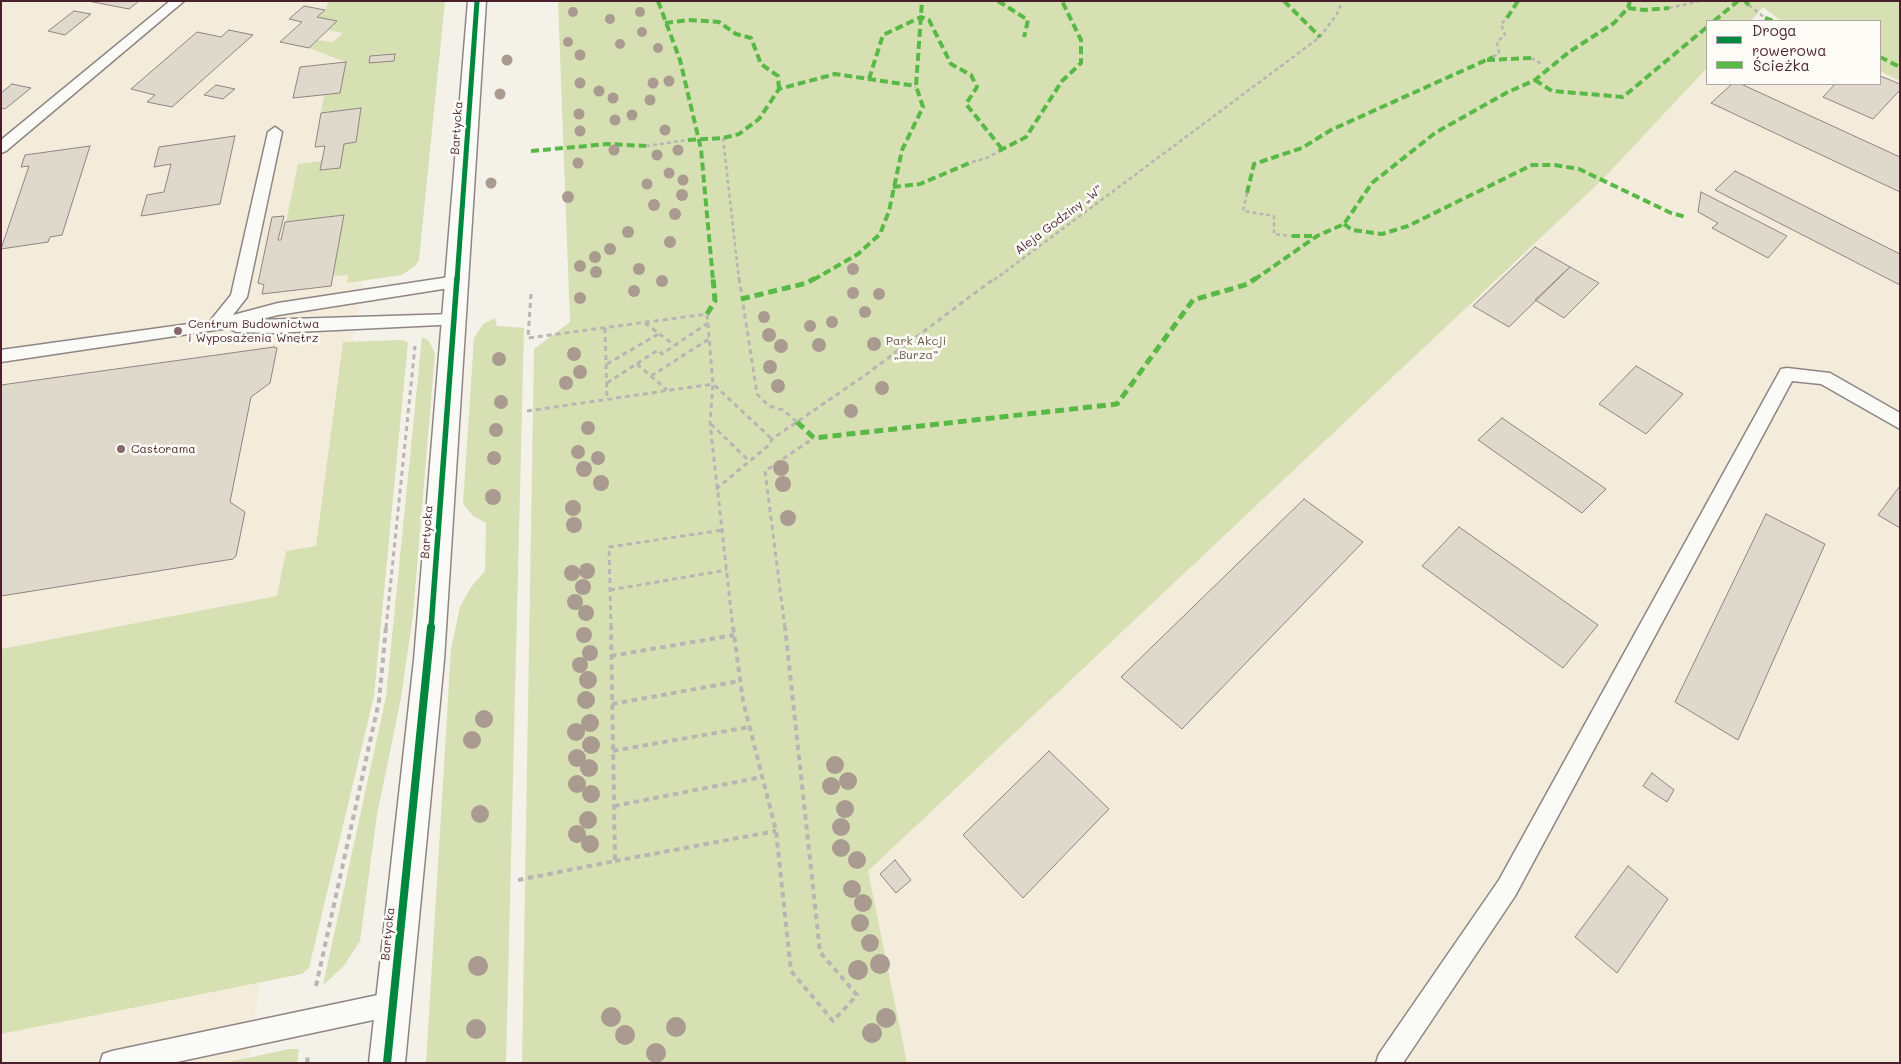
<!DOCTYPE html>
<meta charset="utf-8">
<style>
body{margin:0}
#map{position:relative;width:1901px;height:1064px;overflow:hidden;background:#f4f1e9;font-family:Mali,sans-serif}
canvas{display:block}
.frame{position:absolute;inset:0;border:2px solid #4a1f2b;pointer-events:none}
.legend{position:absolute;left:1706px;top:20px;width:175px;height:65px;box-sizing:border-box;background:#fdfcf7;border:1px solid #b5a4a5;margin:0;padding:6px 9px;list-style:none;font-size:15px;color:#4a1f2b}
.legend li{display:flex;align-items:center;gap:10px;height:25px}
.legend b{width:25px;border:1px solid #b5a4a5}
</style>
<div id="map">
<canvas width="1901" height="1064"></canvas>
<div class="frame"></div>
<ul class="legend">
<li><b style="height:6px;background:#00873e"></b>Droga rowerowa</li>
<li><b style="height:6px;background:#58b947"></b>Ścieżka</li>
</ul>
</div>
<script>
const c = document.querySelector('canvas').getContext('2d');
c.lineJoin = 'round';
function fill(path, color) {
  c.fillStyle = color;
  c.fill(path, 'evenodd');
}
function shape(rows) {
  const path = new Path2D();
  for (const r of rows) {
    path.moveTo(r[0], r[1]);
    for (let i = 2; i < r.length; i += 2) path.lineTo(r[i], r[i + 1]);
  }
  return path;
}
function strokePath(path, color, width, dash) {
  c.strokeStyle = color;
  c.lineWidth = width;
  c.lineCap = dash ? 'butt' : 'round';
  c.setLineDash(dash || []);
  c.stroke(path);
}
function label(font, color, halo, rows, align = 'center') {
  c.font = font + ' Mali,sans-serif';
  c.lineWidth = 5;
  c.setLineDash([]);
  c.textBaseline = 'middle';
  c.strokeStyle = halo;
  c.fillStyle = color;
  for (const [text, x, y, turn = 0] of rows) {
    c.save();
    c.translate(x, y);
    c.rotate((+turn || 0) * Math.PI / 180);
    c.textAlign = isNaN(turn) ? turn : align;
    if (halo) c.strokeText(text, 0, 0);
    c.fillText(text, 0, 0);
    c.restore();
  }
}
fill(shape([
 [1,1,403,1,248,1063,1,1063],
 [1707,68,1707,84,1880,84,1880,72,1900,81,1900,1063,907,1063,867,871,1603,179]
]), '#f3ecdb');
fill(shape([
 [329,1,445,1,419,260,415,266,402,275,347,283,348,275,333,276,344,215,286,222,298,164,322,161,320,170,340,168,344,144,356,142,361,108,321,113,324,95,346,62,309,48,318,40,333,42,343,33,328,30,336,21,317,17,325,10],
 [558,1,1900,1,1900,81,1880,71,1880,21,1781,21,1763,7,1751,21,1707,21,1707,68,1603,179,868,871,907,1063,522,1063,534,349,570,322],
 [495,318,497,326,524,328,506,1063,426,1063,451,649,460,607,471,587,485,571,486,523,473,516,463,504,474,338,483,324],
 [422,337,428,340,435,353,413,615,401,698,377,815,360,941,343,967,323,985,386,697],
 [402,340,408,342,374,696,309,968,302,974,1,1034,1,649,277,596,286,551,316,546,343,342],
 [289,1049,299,1049,297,1063,224,1063]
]), '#d7e0b3');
const building = shape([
 [88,1,139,1,129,9,88,1],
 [304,6,325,10,317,17,337,21,309,48,280,42,302,22,289,19,304,6],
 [74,11,91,14,65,35,48,31,74,11],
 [229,30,253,35,172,107,147,102,155,95,131,89,197,32,221,37,229,30],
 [395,54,394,61,369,63,370,56,395,54],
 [346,62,340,93,293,98,300,67,346,62],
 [1880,76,1900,84,1900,90,1873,119,1823,97,1835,84,1880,84,1880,76],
 [12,84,31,88,5,109,1,108,1,93,12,84],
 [1732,84,1741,84,1900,157,1900,192,1711,103,1732,84],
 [216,85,235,89,223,99,204,95,216,85],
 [361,108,356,142,344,144,340,168,320,170,325,146,315,147,321,113,361,108],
 [235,136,220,204,141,216,147,195,164,192,171,164,154,167,159,147,235,136],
 [90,146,62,235,50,237,48,242,1,249,29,166,21,167,25,155,90,146],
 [1735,171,1900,254,1900,285,1715,190,1735,171],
 [1701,192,1787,236,1768,258,1712,228,1718,223,1698,212,1701,192],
 [344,215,331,286,262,294,264,285,258,283,272,217,284,216,278,240,281,240,285,222,344,215],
 [1535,247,1570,267,1509,327,1473,306,1535,247],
 [1570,267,1599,283,1564,318,1535,300,1570,267],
 [274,347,277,348,270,383,251,397,230,502,245,512,236,556,233,559,1,596,1,385,274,347],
 [1636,366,1683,394,1646,434,1599,404,1636,366],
 [1502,418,1606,489,1582,513,1478,440,1502,418],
 [1900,486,1900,528,1878,515,1900,486],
 [1304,499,1363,542,1182,729,1121,677,1304,499],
 [1766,514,1825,544,1738,740,1675,702,1766,514],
 [1459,527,1598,625,1563,668,1422,566,1459,527],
 [1049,751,1109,809,1023,898,963,835,1049,751],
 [1652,773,1674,790,1667,802,1643,786,1652,773],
 [895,860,911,880,896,893,880,874,895,860],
 [1628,866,1668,899,1617,973,1575,937,1628,866]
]);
fill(building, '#dfd9cc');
strokePath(building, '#8f8584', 1);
const service = shape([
 [170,1,184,1,6,151,1,153,1,140,170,1],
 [275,127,282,132,247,297,233,315,278,303,456,276,462,278,464,282,462,286,278,315,258,320,454,314,460,316,462,320,460,324,274,333,236,332,229,328,1,362,1,350,210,321,231,295,268,132,275,127],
 [1787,368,1830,373,1900,413,1900,429,1821,384,1792,381,1515,896,1403,1063,1376,1063,1379,1054,1499,880,1781,369,1787,368],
 [392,992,401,995,404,1004,401,1013,392,1016,172,1063,100,1063,103,1054,112,1051,392,992]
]);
const tertiary = shape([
 [468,1,486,1,444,660,405,1063,369,1063,414,660,468,1]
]);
strokePath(service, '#8f8584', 3);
strokePath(tertiary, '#8f8584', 3);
strokePath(shape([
 [1749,5,1765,18],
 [1669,8,1700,1],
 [1493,57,1499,53,1497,42,1505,35,1501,24,1507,18],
 [1531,58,1542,64],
 [723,138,739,280],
 [646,146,688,140],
 [972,162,987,158,999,151],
 [1247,193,1243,211,1274,216,1274,234,1292,236],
 [994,280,1320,37,1337,14,1342,1]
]), '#b9b5b3', 2.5, [4, 3]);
strokePath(shape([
 [739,278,757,394,769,406,783,410,797,422],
 [531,294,528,338,707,314,713,384,772,439],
 [645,323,674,345],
 [605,328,607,399],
 [607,364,660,333],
 [637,364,667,390],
 [651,376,709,339],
 [607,383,658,350,662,354,708,323],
 [527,411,713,384,710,423,733,628],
 [711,424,748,460],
 [716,489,769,445,772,439,864,376,995,278],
 [610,590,727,570],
 [386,628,415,346],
 [611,628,609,547,723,530],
 [785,628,765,471,814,438]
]), '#b9b5b3', 3, [5, 4]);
strokePath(shape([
 [733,627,743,701,776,831,791,971,833,1021,857,995,820,952,785,627],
 [611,656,734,635],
 [612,704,740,681],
 [613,751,749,727],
 [614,806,762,777],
 [615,861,776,831],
 [518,880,615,861,611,627],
 [316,986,379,701,386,627],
 [307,1063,308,1055]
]), '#b9b5b3', 4, [5.5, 4.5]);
fill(service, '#fafaf7');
fill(tertiary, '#fafaf7');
strokePath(shape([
 [658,1,680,60,701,149,713,280],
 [998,1,1028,20,1024,37],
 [1284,1,1320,37],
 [1745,1,1749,5],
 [1628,8,1644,10,1669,8],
 [1507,18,1518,1],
 [1765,18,1774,21],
 [1714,21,1738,1],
 [665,23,688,20,719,22,736,34,751,38,761,64,778,76,779,89],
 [1880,57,1900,67],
 [1487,60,1531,58],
 [869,79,883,35,921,17,929,20,951,64,971,75,977,87,966,104,1002,149],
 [1535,80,1552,91,1623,97,1707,27],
 [688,140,723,138,739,134,759,119,779,89,835,74,916,86],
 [531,151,608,144,646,146],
 [999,151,1026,137,1062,81,1081,63,1081,40,1062,1],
 [893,187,920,184,972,162],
 [1247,193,1254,164,1302,148,1331,130,1493,57],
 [1344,224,1352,230,1382,234,1408,226,1532,165,1555,165,1579,169,1671,213,1686,217],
 [1292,236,1317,236],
 [813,280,858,254,880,234,889,211,902,150,923,107,916,86,922,1],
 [1254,280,1317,236,1344,224,1372,183,1435,133,1506,93,1535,80,1569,52,1614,23,1628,8,1630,1]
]), '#58b947', 4, [8, 4]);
strokePath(shape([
 [741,299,807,283,815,278],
 [707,314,715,301,713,278],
 [797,422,814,438,1117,404,1193,300,1248,284,1256,278]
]), '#58b947', 5, [9, 5]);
strokePath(shape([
 [457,280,477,1]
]), '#00873e', 5);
strokePath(shape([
 [431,628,457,278]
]), '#00873e', 5.5);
strokePath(shape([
 [387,1063,431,627]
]), '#00873e', 8);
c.fillStyle = '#aa9b90';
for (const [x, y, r] of [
 [573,12,5],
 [640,12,5],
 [610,19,5],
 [642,32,5],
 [568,42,5],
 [620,44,5],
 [658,48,5],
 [580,55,5.5],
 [507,60,5.5],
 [669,81,5.5],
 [580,83,5.5],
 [653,83,5.5],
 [599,91,5.5],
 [500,94,5.5],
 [613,98,5.5],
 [650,100,5.5],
 [579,114,5.5],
 [632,115,5.5],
 [615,120,5.5],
 [665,130,5.5],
 [580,131,5.5],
 [614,150,5.5],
 [678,150,5.5],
 [657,155,5.5],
 [578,163,5.5],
 [669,173,5.5],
 [683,180,5.5],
 [491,183,5.5],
 [647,184,5.5],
 [682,195,6],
 [568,197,6],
 [654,205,6],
 [675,214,6],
 [628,232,6],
 [670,242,6],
 [610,249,6],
 [595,257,6],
 [580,266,6],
 [639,269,6],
 [853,269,6],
 [596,272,6],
 [662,281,6],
 [634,291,6],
 [853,293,6],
 [879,294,6],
 [580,298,6],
 [865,312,6],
 [764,317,6],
 [832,322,6],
 [810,326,6],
 [769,335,7],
 [874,344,7],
 [819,345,7],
 [781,346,7],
 [574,354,7],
 [499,359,7],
 [770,367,7],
 [580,372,7],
 [566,383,7],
 [778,386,7],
 [882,388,7],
 [501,402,7],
 [851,411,7],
 [588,428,7],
 [496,430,7],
 [578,452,7],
 [494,458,7],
 [598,458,7],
 [781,468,8],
 [584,469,8],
 [601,483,8],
 [783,484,8],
 [493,497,8],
 [573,508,8],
 [788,518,8],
 [574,525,8],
 [587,571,8],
 [572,573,8],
 [583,587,8],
 [575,602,8],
 [586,613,8],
 [584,635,8],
 [590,653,8],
 [580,665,8],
 [588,680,9],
 [586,700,9],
 [484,719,9],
 [590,723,9],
 [576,732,9],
 [472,740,9],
 [591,745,9],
 [577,758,9],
 [835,765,9],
 [589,768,9],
 [848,781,9],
 [577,784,9],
 [831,786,9],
 [591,794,9],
 [845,809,9],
 [480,814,9],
 [588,820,9],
 [841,827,9],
 [577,834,9],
 [590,844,9],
 [841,848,9],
 [857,860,9],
 [852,889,9],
 [863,903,9],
 [860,923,9],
 [870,943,9],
 [880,964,10],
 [478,966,10],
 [858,970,10],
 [611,1017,10],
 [886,1018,10],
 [676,1027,10],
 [476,1029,10],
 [872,1033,10],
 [625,1035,10],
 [656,1053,10]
]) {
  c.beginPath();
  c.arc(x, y, r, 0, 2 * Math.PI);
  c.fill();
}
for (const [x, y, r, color] of [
 [178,331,5,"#86686e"],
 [121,449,5,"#86686e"]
]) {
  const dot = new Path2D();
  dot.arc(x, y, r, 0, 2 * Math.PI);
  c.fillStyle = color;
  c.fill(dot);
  strokePath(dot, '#fdfcf7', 2);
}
label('12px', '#4a1f2b', '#fdfcf7', [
 ["Bartycka",457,128,-86],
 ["Aleja Godziny „W”",1059,220,-37],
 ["Bartycka",427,532,-86],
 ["Bartycka",388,934,-84]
]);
label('12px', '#4a1f2b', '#fdfcf7', [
 ["Centrum Budownictwa",188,324],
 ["i Wyposażenia Wnętrz",188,338],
 ["Castorama",131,449]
], 'left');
label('12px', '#6d5547', '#fdfcf7', [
 ["Park Akcji",916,341],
 ["„Burza”",916,355]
]);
</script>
